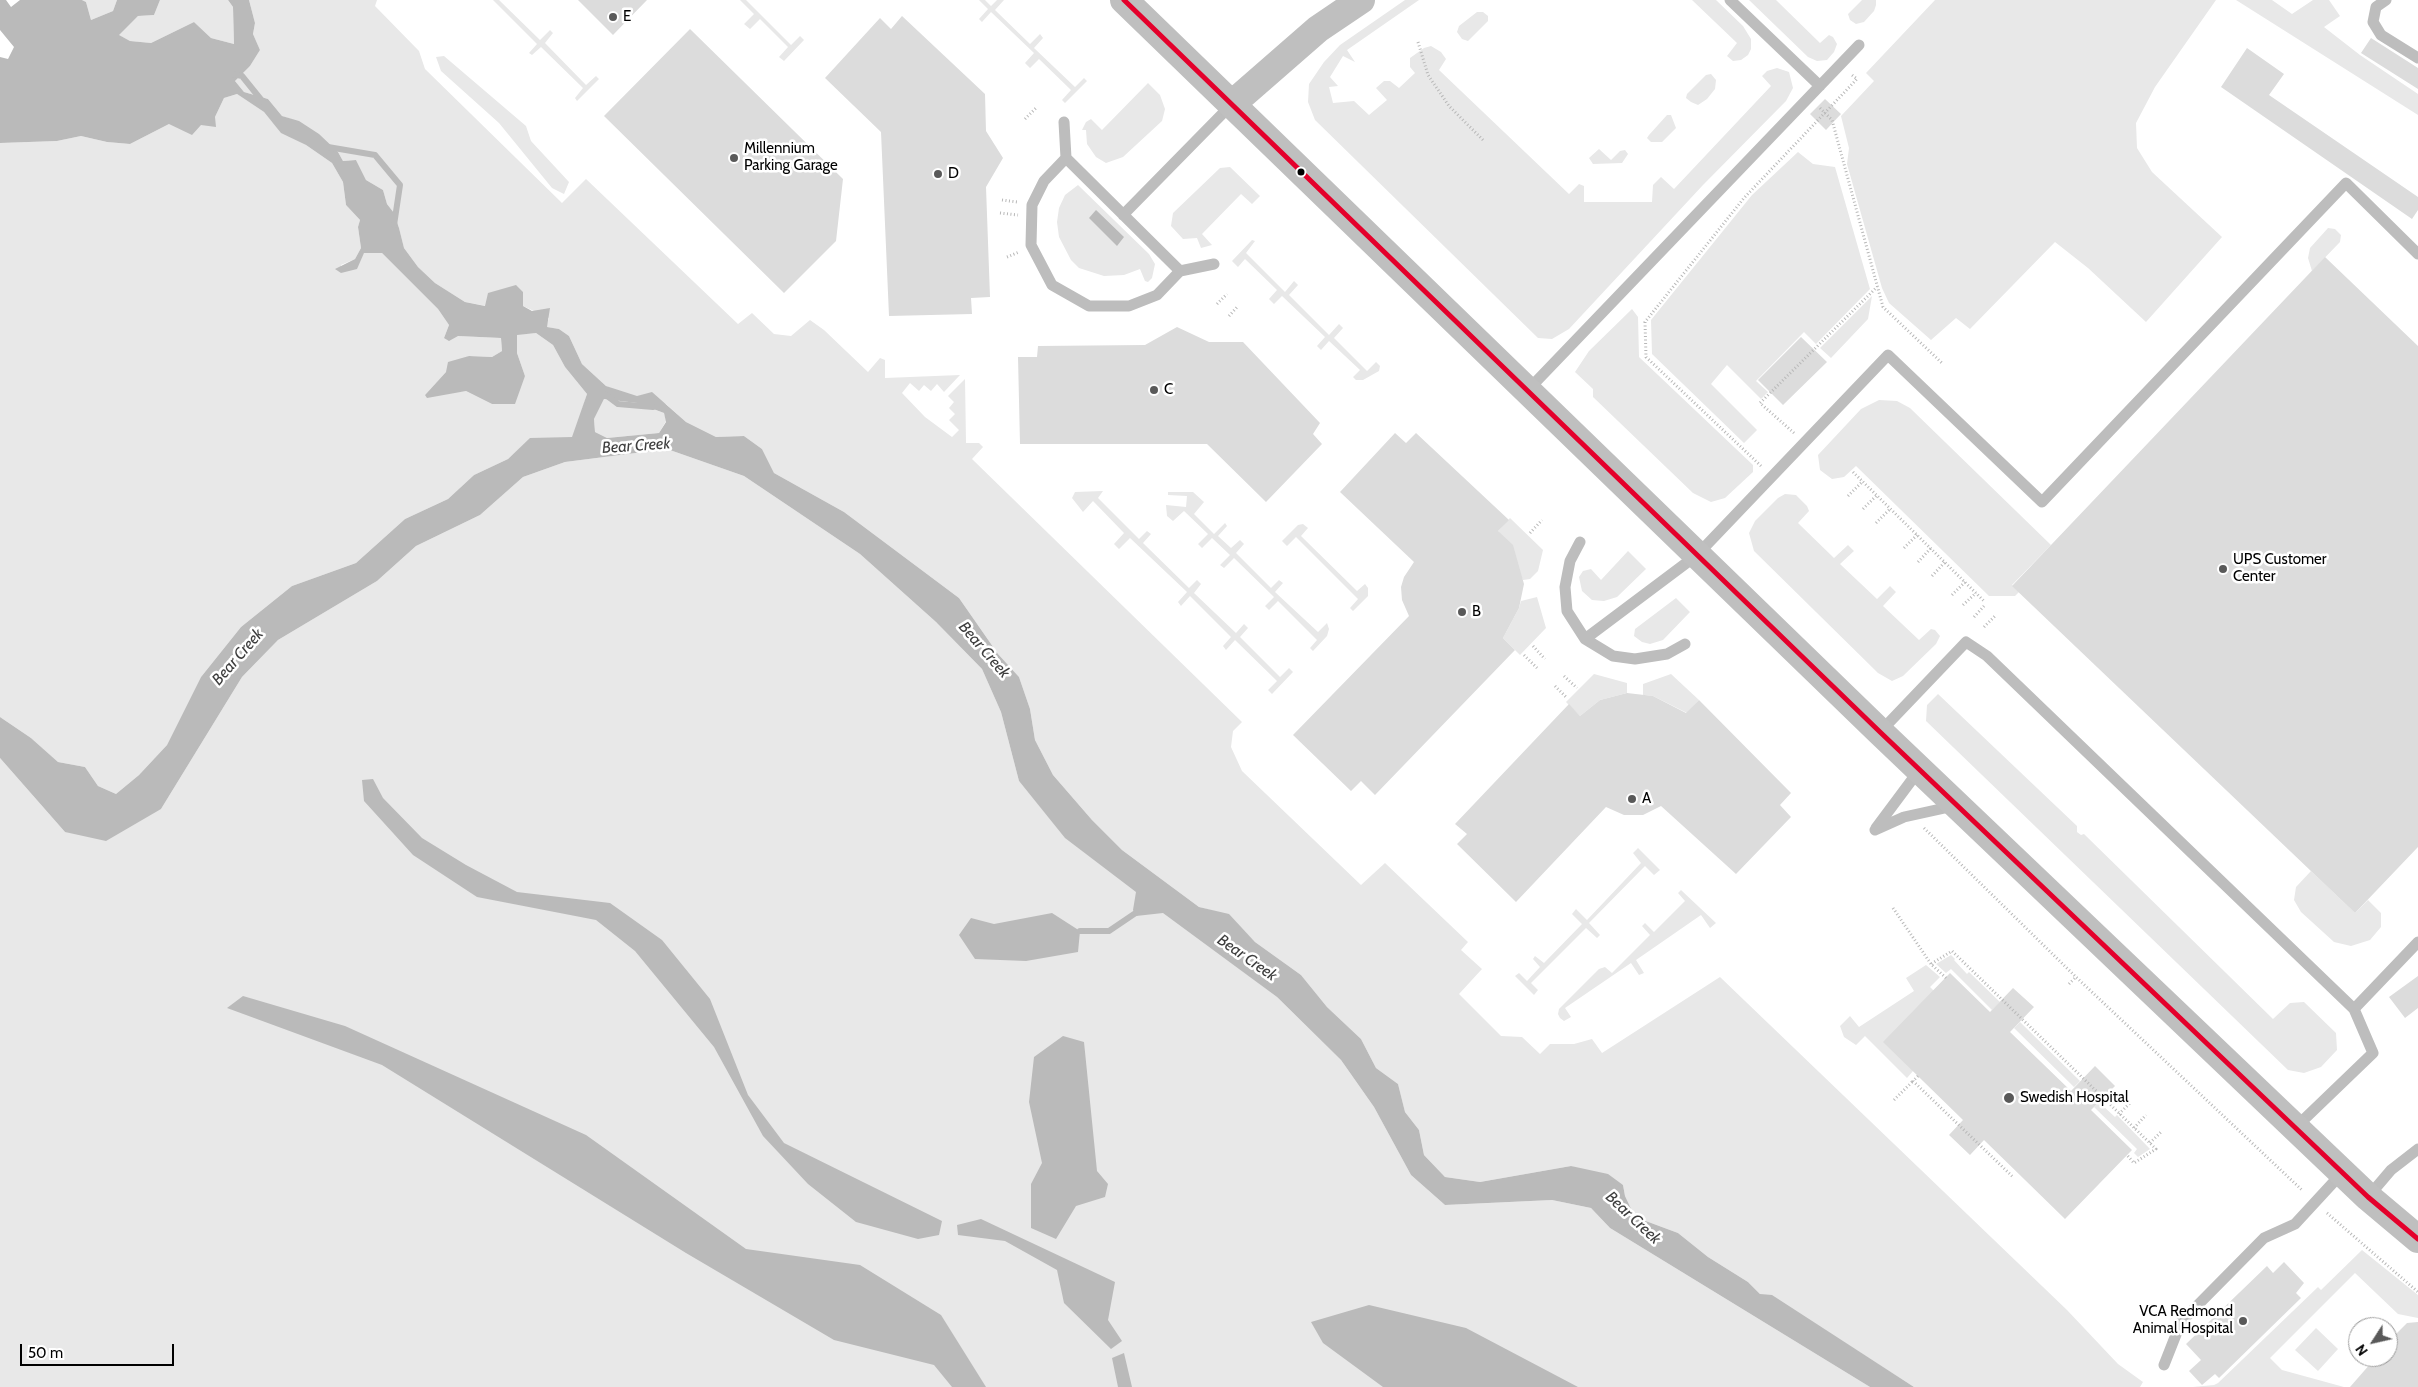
<!DOCTYPE html>
<style>
body{margin:0}
#map{position:relative;width:2418px;height:1387px;overflow:hidden;background:#fff;font-family:Cabin,sans-serif}
canvas{display:block}
.north{position:absolute;left:2348px;top:1317px;width:50px;height:50px;box-sizing:border-box;background:#fff;border:1px solid #999;border-radius:50%;rotate:235deg;font-size:14px;font-weight:700;line-height:20px;text-align:center;color:#000}
.north::after{content:'';display:block;margin:auto;width:18px;height:22px;background:#595959;clip-path:polygon(50% 0,100% 100%,50% 72%,0 100%)}
.scale{position:absolute;left:20px;top:1344px;width:154px;height:22px;box-sizing:border-box;border:2px solid #000;border-top:0;padding-left:6px;font-size:15px;line-height:18px;white-space:nowrap;color:#000;-webkit-text-stroke:4px #fff;paint-order:stroke}
</style>
<div id="map">
<canvas width="2418" height="1387"></canvas>
<div class="north">N</div>
<div class="scale">50 m</div>
</div>
<script>
const c = document.querySelector('canvas').getContext('2d');
c.lineJoin = 'round';
function fill(path, color) {
  c.fillStyle = color;
  c.fill(path, 'evenodd');
}
function shape(rows) {
  const path = new Path2D();
  for (const r of rows) {
    path.moveTo(r[0], r[1]);
    for (let i = 2; i < r.length; i += 2) path.lineTo(r[i], r[i + 1]);
  }
  return path;
}
function strokePath(path, color, width, dash) {
  c.strokeStyle = color;
  c.lineWidth = width;
  c.lineCap = dash ? 'butt' : 'round';
  c.setLineDash(dash || []);
  c.stroke(path);
}
function label(font, color, halo, rows, align = 'center') {
  c.font = font + ' Cabin,sans-serif';
  c.lineWidth = 5;
  c.setLineDash([]);
  c.textBaseline = 'middle';
  c.strokeStyle = halo;
  c.fillStyle = color;
  for (const [text, x, y, turn = 0] of rows) {
    c.save();
    c.translate(x, y);
    c.rotate((+turn || 0) * Math.PI / 180);
    c.textAlign = isNaN(turn) ? turn : align;
    if (halo) c.strokeText(text, 0, 0);
    c.fillText(text, 0, 0);
    c.restore();
  }
}
fill(shape([
 [82,0,117,0,113,11,91,20,86,2],
 [160,0,228,0,233,7,234,44,211,38,194,22,151,43,130,41,118,35,138,16,154,15],
 [249,0,377,0,375,6,419,51,425,69,562,203,586,179,738,324,752,313,774,334,791,336,810,320,824,330,868,372,880,358,885,360,885,378,960,375,944,392,937,384,931,391,924,385,919,391,910,383,902,393,925,417,952,437,959,430,949,420,955,414,949,408,954,402,948,396,965,379,966,443,979,443,983,447,972,459,1242,722,1233,731,1231,747,1242,771,1361,885,1385,863,1468,942,1461,950,1482,969,1459,994,1501,1036,1522,1037,1540,1054,1550,1044,1574,1044,1592,1039,1602,1053,1720,977,2067,1310,2118,1364,2143,1382,2140,1387,1914,1387,1814,1323,1760,1294,1748,1282,1708,1257,1678,1233,1635,1217,1625,1196,1623,1185,1571,1166,1480,1182,1445,1177,1424,1155,1419,1130,1405,1112,1398,1084,1376,1068,1361,1039,1327,1007,1301,975,1255,942,1229,915,1199,907,1122,850,1092,820,1053,775,1035,740,1030,709,1019,677,998,654,959,598,844,512,774,473,762,449,744,436,716,437,686,422,666,404,620,392,606,386,582,364,569,336,559,329,546,327,549,318,523,306,523,292,488,298,486,306,465,302,435,283,418,267,404,248,399,228,394,213,387,204,383,190,366,180,356,160,343,161,338,152,299,122,282,116,268,99,244,92,235,81,250,66,260,50,253,34,255,23],
 [493,0,499,0,540,40,550,30,553,33,545,43,586,85,596,76,599,79,577,101,575,98,583,88,541,47,532,55,529,53,537,44],
 [740,0,746,0,791,45,800,36,804,40,784,61,779,57,788,47,760,19,750,29,744,24,754,14],
 [979,0,985,0,991,6,997,0,1004,0,995,10,1030,44,1040,34,1043,38,1034,48,1075,87,1084,78,1087,81,1065,103,1062,100,1071,90,1039,59,1030,68,1025,63,1034,53,991,12,982,22,979,19,988,9],
 [1405,0,1419,0,1347,50,1355,62,1343,56,1330,77,1338,86,1329,87,1333,103,1354,101,1369,115,1387,100,1376,88,1384,81,1390,81,1399,88,1415,73,1410,67,1410,58,1424,48,1431,46,1441,52,1446,59,1439,70,1569,194,1579,184,1584,186,1584,202,1652,202,1653,185,1661,177,1674,189,1771,86,1762,76,1767,71,1777,68,1789,72,1793,88,1786,101,1703,185,1569,329,1552,339,1538,338,1315,120,1308,102,1309,84,1324,62,1340,45],
 [1692,0,1716,0,1743,26,1751,39,1751,49,1748,55,1741,60,1733,61,1727,56,1737,43],
 [1749,0,1776,0,1820,43,1829,35,1833,37,1837,44,1834,52,1827,60,1817,61,1808,57],
 [1862,0,1876,0,1876,5,1874,11,1864,22,1856,24,1850,20,1848,14],
 [1935,0,2216,0,2155,87,2136,123,2137,148,2152,172,2222,237,2146,322,2088,268,2055,242,1970,329,1956,318,1931,340,1889,303,1882,288,1847,164,1849,148,1841,116,1874,81,1866,73],
 [2236,0,2272,0,2292,14,2313,0,2329,0,2340,16,2324,27,2360,55,2418,94,2418,115],
 [1477,12,1483,12,1488,16,1488,21,1468,41,1462,39,1457,32,1459,26],
 [444,56,526,126,531,141,569,182,564,194,552,188,499,123,441,71,436,57],
 [1711,74,1716,80,1715,89,1707,99,1698,105,1691,102,1686,98,1687,94,1706,75],
 [1148,83,1160,95,1165,109,1162,121,1123,157,1106,163,1096,157,1087,144,1086,130,1082,130,1086,122,1091,119,1102,130],
 [237,94,264,112,281,132,306,145,332,163,343,182,346,205,360,220,358,227,361,248,355,259,341,265,341,273,364,253,382,253,438,309,449,325,444,338,458,336,501,338,502,351,492,357,469,356,446,372,425,395,466,391,492,404,525,376,517,353,517,334,536,333,553,345,565,367,587,394,573,438,530,439,508,459,474,475,448,499,405,519,356,563,292,586,241,627,201,677,167,745,139,775,116,794,98,786,85,767,58,762,31,738,0,717,0,143,57,141,81,136,107,142,130,144,169,124,201,125,215,117,224,98],
 [1667,115,1671,115,1676,128,1662,142,1651,142,1647,138,1649,135],
 [1599,149,1611,160,1620,151,1625,150,1628,154,1622,163,1593,164,1589,158],
 [1798,152,1813,164,1835,167,1870,289,1816,344,1804,332,1756,381,1768,392,1761,399,1727,365,1711,384,1757,430,1744,443,1652,354,1651,320,1752,195],
 [1230,167,1260,196,1252,204,1241,194,1202,234,1212,245,1201,248,1197,238,1183,239,1171,226,1173,213,1220,168],
 [1078,185,1149,254,1155,264,1152,278,1148,282,1145,281,1140,269,1124,275,1104,276,1079,268,1071,260,1059,237,1057,222,1059,208,1065,195],
 [2328,228,2335,229,2341,235,2340,242,2312,271,2308,258,2310,248],
 [1252,240,1255,241,1246,253,1285,292,1294,281,1298,285,1289,295,1329,335,1339,324,1343,328,1334,338,1367,371,1376,362,1380,366,1379,371,1363,380,1356,380,1353,377,1360,370,1329,341,1321,350,1317,346,1325,337,1282,296,1274,304,1269,299,1277,290,1245,259,1238,267,1232,261],
 [1872,296,1868,319,1831,358,1820,348],
 [1632,309,1638,317,1639,357,1753,465,1753,472,1725,498,1711,502,1693,493,1593,397,1593,389,1575,372,1589,351],
 [604,399,636,403,664,413,666,421,659,433,607,438,595,432,594,419],
 [1879,400,1897,401,1910,408,2051,545,2012,585,2019,592,2015,596,1989,596,1856,466,1844,477,1832,479,1820,470,1818,455,1861,409],
 [667,449,744,476,860,554,936,622,982,669,1001,712,1019,781,1065,837,1277,997,1341,1060,1374,1107,1411,1175,1445,1205,1552,1200,1591,1208,1610,1228,1870,1387,0,1387,0,758,65,832,161,809,242,677,278,640,377,581,416,546,480,515,523,477,565,462],
 [1103,491,1098,498,1139,539,1147,531,1151,534,1143,543,1189,588,1197,580,1201,584,1194,593,1236,633,1244,624,1248,628,1240,637,1280,677,1289,668,1293,672,1272,694,1268,690,1277,681,1235,640,1226,650,1223,646,1231,637,1190,596,1181,606,1178,602,1187,592,1130,538,1119,549,1114,544,1124,533,1093,501,1083,512,1072,498,1075,492],
 [1168,492,1193,492,1204,502,1194,514,1214,534,1225,523,1227,526,1218,536,1231,548,1240,540,1244,544,1236,553,1271,588,1279,580,1283,583,1275,592,1318,632,1327,623,1329,629,1327,636,1313,651,1310,648,1317,640,1278,601,1269,610,1265,606,1274,597,1234,558,1224,568,1220,565,1230,555,1212,538,1202,548,1198,544,1208,534,1184,511,1173,521,1167,516,1166,505,1186,507,1187,496,1168,495],
 [1785,494,1796,495,1807,506,1809,511,1798,523,1834,558,1848,545,1854,551,1840,564,1877,599,1890,586,1896,592,1883,606,1919,640,1931,629,1935,630,1940,636,1936,644,1903,676,1892,681,1878,673,1754,551,1749,533,1755,521,1778,498],
 [1510,518,1543,550,1538,571,1530,579,1523,580,1498,531],
 [1303,524,1308,528,1301,536,1357,591,1365,584,1368,588,1368,596,1353,611,1350,608,1358,599,1296,537,1287,546,1282,541,1298,525],
 [1628,551,1646,569,1617,597,1604,601,1592,600,1582,591,1579,577,1583,571,1591,569,1601,580],
 [1537,597,1546,628,1520,655,1503,638,1519,608,1521,601],
 [1676,598,1690,612,1663,640,1650,644,1642,642,1634,636,1635,629],
 [1594,674,1627,683,1627,693,1600,700,1580,716,1566,702],
 [1671,674,1699,700,1687,713,1653,696,1643,695,1643,684],
 [1938,694,2077,826,2077,832,2081,835,2084,834,2273,1019,2290,1003,2304,1002,2336,1033,2337,1050,2321,1067,2304,1073,2288,1070,1926,721,1927,705],
 [1638,848,1660,870,1654,875,1645,866,1589,923,1600,935,1597,938,1586,928,1531,983,1538,990,1534,995,1515,976,1519,973,1527,981,1540,967,1533,959,1535,956,1544,963,1582,924,1572,914,1576,909,1587,920,1641,863,1633,853],
 [2311,871,2355,913,2368,900,2381,913,2381,927,2370,940,2351,946,2334,942,2301,912,2294,900,2296,887],
 [1681,890,1716,923,1710,928,1701,915,1636,960,1644,973,1639,975,1631,963,1565,1008,1571,1017,1564,1021,1560,1018,1558,1014,1559,1009,1599,969,1605,967,1612,973,1650,935,1642,926,1645,923,1654,932,1685,901,1678,893],
 [1951,955,1955,959,1954,960,1967,974,1969,972,2000,1002,1992,1010,1951,969,1946,973,1936,964],
 [1926,965,1940,977,1930,987,1934,991,1913,1071,1907,1078,1865,1036,1856,1045,1844,1037,1840,1026,1850,1016,1859,1027,1914,991,1906,978],
 [2020,1022,2080,1081,2074,1087,2014,1028],
 [2101,1100,2104,1103,2102,1105,2115,1117,2117,1115,2150,1149,2138,1157,2134,1153,2137,1149,2094,1107],
 [2362,1250,2418,1295,2418,1318,2398,1314,2355,1273,2270,1358,2282,1370,2344,1387,2193,1387,2214,1385,2218,1383,2318,1287,2321,1290],
 [2316,1328,2338,1349,2318,1371,2295,1350]
]), '#e8e8e8');
fill(shape([
 [0,0,6,0,11,7,20,0,82,0,86,2,91,20,113,11,117,0,160,0,154,15,138,16,119,35,130,41,151,43,194,22,211,38,234,44,233,7,228,0,249,0,255,23,253,34,260,50,250,66,235,81,244,92,268,99,282,116,299,121,319,134,338,152,343,161,356,160,366,180,383,190,387,204,394,213,399,228,404,248,418,267,435,283,465,302,485,306,488,293,516,285,523,292,523,306,532,311,550,308,547,327,559,329,569,336,582,364,606,386,637,396,652,392,686,422,716,437,744,436,762,449,774,473,844,512,959,598,998,654,1019,677,1030,709,1035,740,1053,775,1092,820,1122,850,1199,907,1229,914,1255,942,1301,975,1327,1007,1361,1039,1376,1068,1398,1084,1405,1112,1419,1130,1424,1155,1445,1177,1480,1182,1571,1166,1608,1174,1623,1185,1625,1196,1635,1217,1678,1233,1708,1257,1748,1282,1760,1294,1772,1295,1914,1387,1870,1387,1610,1228,1591,1208,1552,1200,1445,1205,1411,1175,1374,1107,1341,1060,1277,997,1163,913,1136,916,1133,910,1136,892,1065,838,1019,781,1001,712,982,669,936,622,860,554,744,476,667,449,565,462,523,477,480,515,416,546,377,581,278,640,242,677,161,809,106,841,65,832,0,758,0,717,31,738,58,762,85,767,98,786,116,794,139,775,167,745,201,677,241,627,292,586,356,563,405,519,448,499,474,475,508,459,530,438,572,437,587,394,565,367,553,345,536,333,517,335,517,353,525,376,515,404,492,404,466,391,427,398,425,395,446,372,448,362,469,356,492,357,502,351,501,338,458,336,449,341,444,338,449,325,438,309,382,253,364,253,357,269,341,273,335,269,355,259,361,248,358,227,360,220,346,205,343,182,332,163,306,145,281,133,264,112,237,94,224,98,215,117,216,127,201,125,192,135,169,124,130,144,107,142,81,136,57,141,0,143,0,57,8,59,14,47,0,30],
 [604,399,637,403,664,413,666,422,659,433,607,438,595,432,594,419],
 [1096,210,1124,237,1117,246,1089,218],
 [373,779,383,798,422,838,466,865,517,892,610,903,662,940,710,999,748,1095,784,1143,942,1221,939,1235,918,1239,856,1222,808,1184,763,1136,714,1047,635,951,596,920,477,897,413,855,364,801,362,780],
 [1052,913,1080,931,1078,952,1026,961,975,959,959,935,971,918,994,924],
 [243,996,345,1026,586,1135,746,1249,860,1265,941,1315,986,1387,952,1387,934,1365,834,1340,686,1253,382,1065,227,1008],
 [1063,1036,1084,1042,1097,1171,1108,1184,1105,1197,1076,1206,1056,1239,1031,1228,1031,1184,1042,1163,1029,1102,1034,1057],
 [981,1219,1115,1282,1108,1320,1122,1341,1111,1349,1064,1303,1057,1270,1005,1241,958,1235,957,1225],
 [1369,1305,1466,1328,1578,1387,1383,1387,1323,1343,1311,1322],
 [1124,1353,1132,1387,1118,1387,1112,1358]
]), '#bababa');
strokePath(shape([
 [233,74,242,76,263,102],
 [328,147,375,155,400,185,394,225],
 [606,395,618,404,653,407],
 [1080,931,1109,931,1140,910]
]), '#bababa', 6);
fill(shape([
 [578,0,647,0,613,35],
 [902,16,985,94,986,131,1003,158,986,187,990,297,971,298,972,314,889,316,881,132,825,78,880,18,891,29],
 [690,29,843,179,836,241,784,293,604,116],
 [2371,38,2418,68,2418,89,2361,53],
 [2247,48,2284,74,2269,95,2418,197,2418,210,2412,219,2221,87],
 [1825,99,1841,114,1826,130,1810,114],
 [2325,257,2418,346,2418,847,2355,913,2012,586],
 [1177,327,1209,342,1243,342,1320,423,1313,434,1322,444,1266,502,1207,444,1020,444,1018,357,1037,357,1038,346,1145,345],
 [1801,337,1827,362,1783,405,1758,380],
 [1395,433,1406,443,1416,433,1509,520,1498,531,1513,545,1524,584,1519,608,1503,638,1515,650,1375,795,1361,781,1351,791,1293,735,1409,616,1402,600,1401,587,1404,577,1414,562,1340,492],
 [1627,693,1653,696,1686,713,1699,700,1791,793,1780,805,1791,817,1736,874,1661,806,1643,815,1624,815,1606,807,1516,902,1457,844,1467,834,1455,824,1569,704,1580,716,1600,700],
 [1950,973,1990,1012,2013,988,2034,1007,2010,1032,2071,1091,2095,1066,2115,1086,2091,1110,2132,1150,2065,1219,1984,1140,1970,1155,1949,1135,1963,1120,1883,1042],
 [2418,976,2418,1008,2405,1018,2389,997],
 [2284,1262,2304,1283,2296,1293,2301,1298,2219,1378,2215,1374,2202,1385,2189,1371,2201,1360,2186,1344,2267,1266,2273,1273],
 [2418,1322,2418,1387,2350,1387,2371,1363,2364,1357,2388,1357,2388,1334,2392,1338,2407,1323]
]), '#dcdcdc');
strokePath(shape([
 [1418,42,1428,75,1449,106,1483,140],
 [1820,108,1832,120,1883,307,1943,364],
 [1025,119,1036,108],
 [1002,200,1017,202],
 [1000,213,1018,215],
 [1007,257,1019,252],
 [1217,304,1227,294],
 [1229,316,1238,306],
 [1794,433,1760,403,1877,287],
 [1761,466,1646,357,1645,322,1744,198,1857,79,1852,75],
 [1853,472,1984,601],
 [1848,496,1863,481],
 [1863,509,1877,495],
 [1876,523,1890,509],
 [1530,533,1542,520],
 [1904,548,1917,535],
 [1918,562,1931,548],
 [1932,576,1945,562],
 [1952,595,1965,582],
 [1963,605,1976,593],
 [1974,617,1984,606],
 [1984,627,1995,616],
 [1533,646,1545,659],
 [1524,655,1537,668],
 [1564,676,1577,688],
 [1555,686,1567,698],
 [1924,828,2076,977,2303,1191],
 [1893,908,1931,964],
 [1946,978,1931,964,1952,951,2156,1149,2134,1163,2127,1155],
 [2069,984,2076,977],
 [1918,1076,1913,1081,2013,1177],
 [1894,1100,1913,1081],
 [2119,1114,2131,1102],
 [2134,1128,2146,1115],
 [2150,1143,2162,1131],
 [2327,1213,2418,1292]
]), '#b8b8b8', 3, [1, 2.5]);
strokePath(shape([
 [1730,0,1820,86],
 [2386,0,2376,7,2373,22,2381,35,2418,58],
 [1064,122,1066,158,1180,271],
 [1066,158,1044,181,1032,205,1031,245,1052,285,1089,306,1129,306,1157,295,1180,271,1214,264],
 [1123,215,1232,104],
 [1528,390,1859,45],
 [1580,542,1570,561,1565,587,1567,611,1585,639,1613,656,1635,659,1667,654,1685,644],
 [1585,639,1697,555,1888,355,2042,502,2346,183,2418,254],
 [1880,732,1966,642,1987,656,2354,1009,2418,942],
 [1876,828,1920,769],
 [1875,830,1904,817,1954,806],
 [2295,1128,2373,1053,2354,1009],
 [2368,1197,2391,1170,2418,1149],
 [2164,1365,2181,1322,2264,1238,2295,1224,2342,1173]
]), '#bdbdbd', 11);
strokePath(shape([
 [1124,0,1880,732,2368,1197,2418,1239],
 [1232,104,1318,29,1361,0]
]), '#bfbfbf', 28);
strokePath(shape([
 [1124,0,1880,732,2368,1197,2418,1239]
]), '#e4002b', 5);
for (const [x, y, r, color] of [
 [613,17,5,"#595959"],
 [734,158,5,"#595959"],
 [1301,172,4.5,"#000"],
 [938,174,5,"#595959"],
 [1154,390,5,"#595959"],
 [2223,569,5,"#595959"],
 [1462,612,5,"#595959"],
 [1632,799,5,"#595959"],
 [2009,1098,6,"#595959"],
 [2243,1321,5,"#595959"]
]) {
  const dot = new Path2D();
  dot.arc(x, y, r, 0, 2 * Math.PI);
  c.fillStyle = color;
  c.fill(dot);
  strokePath(dot, '#fff', 2);
}
label('15px', '#000', '#fff', [
 ["E",623,17],
 ["Millennium",744,149],
 ["Parking Garage",744,166],
 ["D",948,174],
 ["C",1164,390],
 ["UPS Customer",2233,560],
 ["Center",2233,577],
 ["B",1472,612],
 ["A",1642,799],
 ["Swedish Hospital",2020,1098],
 ["VCA Redmond",2233,1312,"right"],
 ["Animal Hospital",2233,1329,"right"]
], 'left');
label('italic 16px', '#3e3e3e', '#fff', [
 ["Bear Creek",636,446,-4],
 ["Bear Creek",984,650,49],
 ["Bear Creek",238,657,-49],
 ["Bear Creek",1247,958,35],
 ["Bear Creek",1633,1218,43]
]);
</script>
